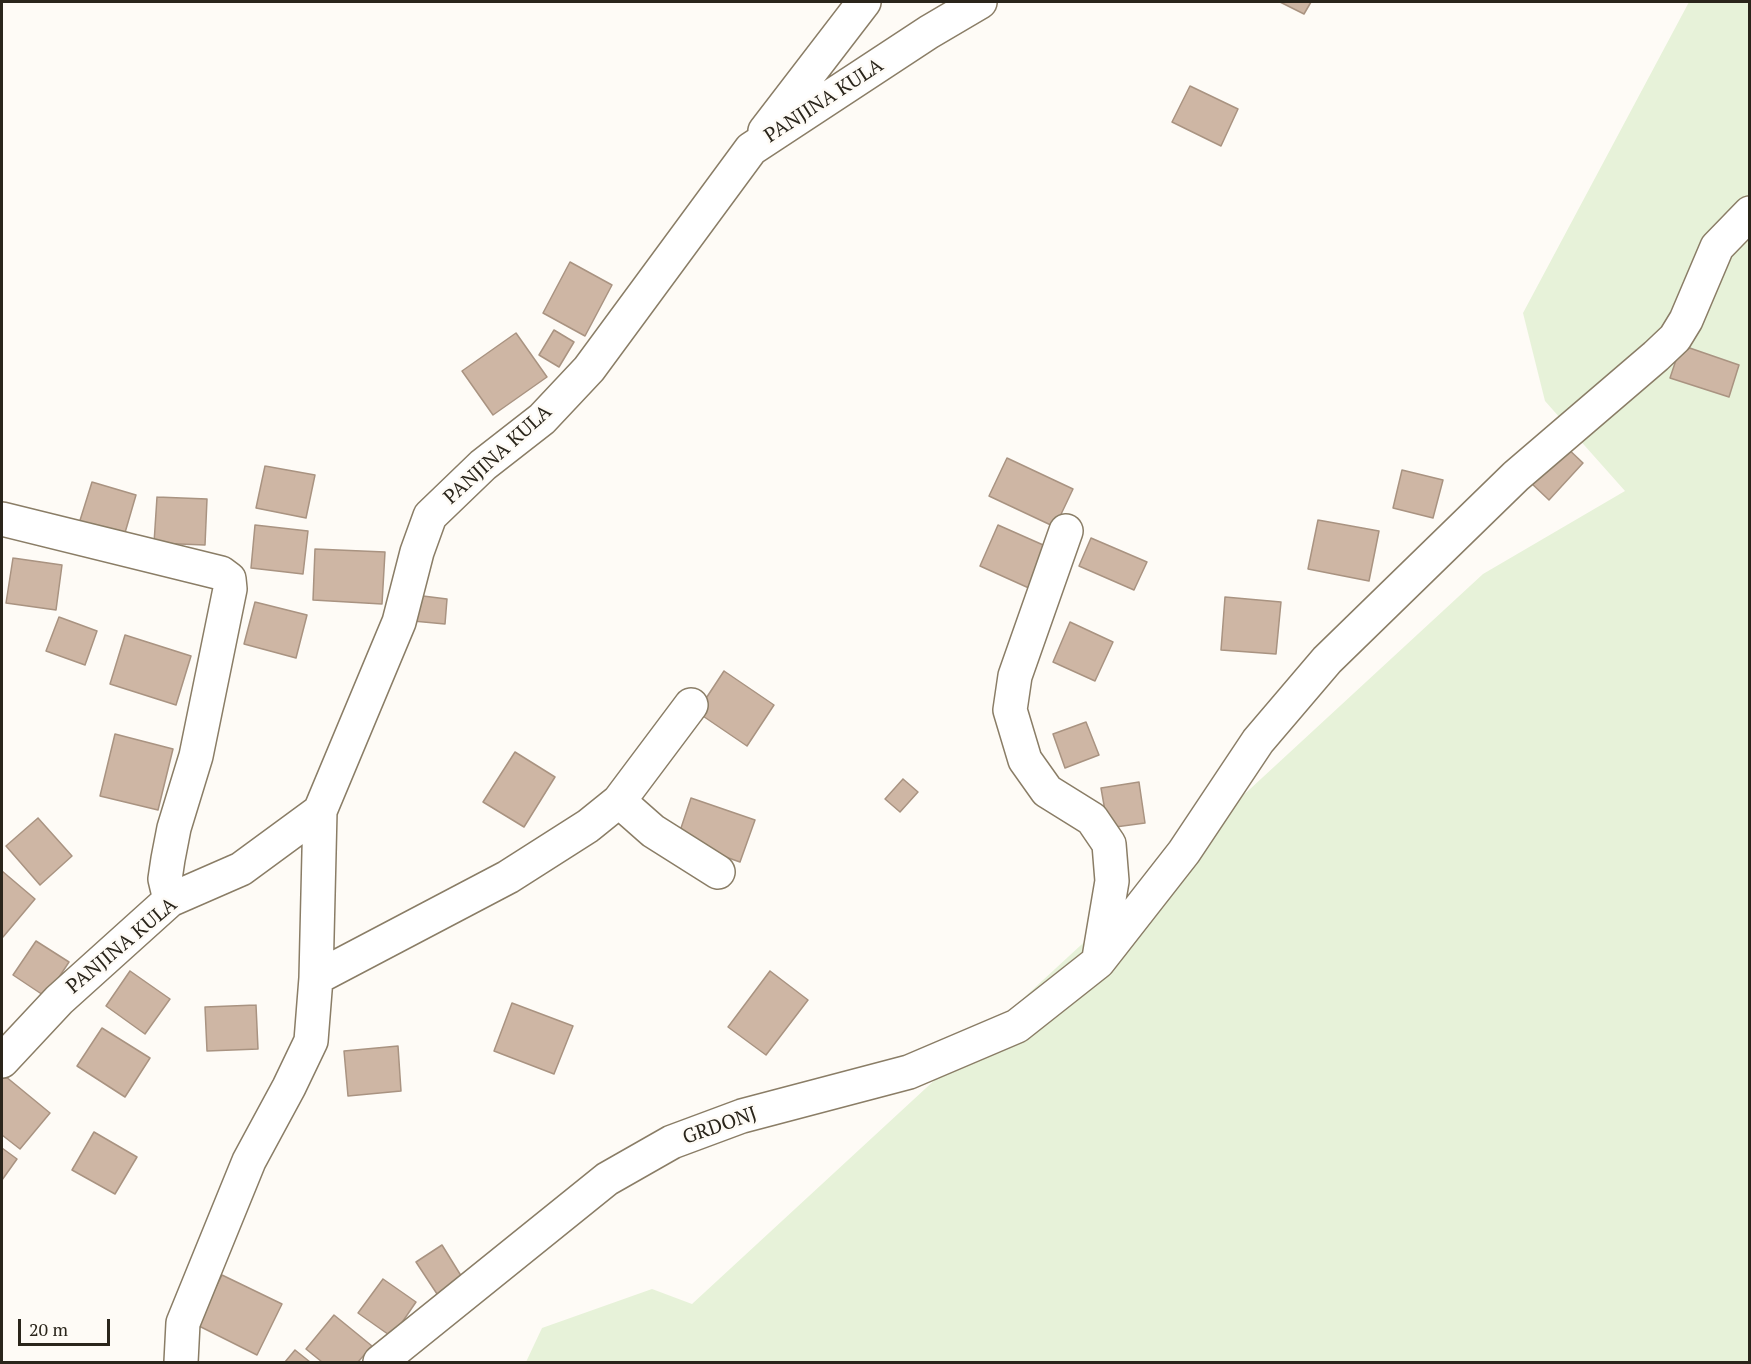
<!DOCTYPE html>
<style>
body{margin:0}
#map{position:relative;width:1751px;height:1364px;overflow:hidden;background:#fefbf6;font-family:"PT Serif",serif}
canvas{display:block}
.frame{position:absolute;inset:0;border:3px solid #2a251b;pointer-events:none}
.scale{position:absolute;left:18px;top:1319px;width:92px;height:27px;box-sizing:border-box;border:3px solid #2a251b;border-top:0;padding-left:8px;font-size:18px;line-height:21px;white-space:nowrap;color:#2a251b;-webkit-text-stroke:4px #fefbf6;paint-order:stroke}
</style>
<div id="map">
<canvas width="1751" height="1364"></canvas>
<div class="frame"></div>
<div class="scale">20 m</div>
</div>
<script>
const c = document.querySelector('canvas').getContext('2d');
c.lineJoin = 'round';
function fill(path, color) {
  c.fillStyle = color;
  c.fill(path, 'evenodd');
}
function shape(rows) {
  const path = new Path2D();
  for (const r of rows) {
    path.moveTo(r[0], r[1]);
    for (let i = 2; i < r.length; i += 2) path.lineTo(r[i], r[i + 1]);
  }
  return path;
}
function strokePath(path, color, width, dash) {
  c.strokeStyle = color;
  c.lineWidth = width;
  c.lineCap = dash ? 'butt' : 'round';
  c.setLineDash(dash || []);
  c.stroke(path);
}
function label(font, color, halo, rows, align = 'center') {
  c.font = font + ' "PT Serif",serif';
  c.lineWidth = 5;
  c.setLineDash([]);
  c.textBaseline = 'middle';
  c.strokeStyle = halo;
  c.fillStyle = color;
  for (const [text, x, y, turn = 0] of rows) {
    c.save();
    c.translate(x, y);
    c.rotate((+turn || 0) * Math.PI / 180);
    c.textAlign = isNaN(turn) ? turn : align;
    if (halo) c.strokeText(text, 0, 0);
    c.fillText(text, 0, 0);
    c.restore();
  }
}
fill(shape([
 [1689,2,1749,2,1749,1362,526,1362,542,1328,652,1289,692,1304,1483,574,1625,491,1545,401,1523,313]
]), '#e7f2d9');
const building = shape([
 [1280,2,1311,2,1304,14,1280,2],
 [1190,86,1238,109,1221,146,1172,122,1190,86],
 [570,262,612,285,585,336,543,313,570,262],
 [554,330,574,342,559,367,539,355,554,330],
 [516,333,547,377,493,415,462,371,516,333],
 [1681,345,1739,365,1729,397,1670,378,1681,345],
 [1564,445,1583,463,1549,500,1530,482,1564,445],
 [1007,458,1073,489,1055,527,989,496,1007,458],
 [265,466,315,475,306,518,256,508,265,466],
 [1402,470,1443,480,1433,518,1393,508,1402,470],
 [92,482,136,495,122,543,77,530,92,482],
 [157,497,207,499,205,545,154,543,157,497],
 [1318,520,1379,531,1369,581,1308,569,1318,520],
 [255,525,308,531,303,574,251,568,255,525],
 [998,525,1050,548,1031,589,980,566,998,525],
 [1091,538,1147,562,1134,590,1079,566,1091,538],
 [315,549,385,552,382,604,313,600,315,549],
 [13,558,62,565,56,610,6,603,13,558],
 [415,595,447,599,445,624,413,621,415,595],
 [1225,597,1281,602,1276,654,1221,650,1225,597],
 [255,602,307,615,296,658,244,644,255,602],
 [59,617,97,631,85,665,46,651,59,617],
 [1070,622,1113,642,1095,681,1053,662,1070,622],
 [125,635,191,656,176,705,110,684,125,635],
 [724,671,774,705,747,746,697,712,724,671],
 [1086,722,1099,755,1065,768,1053,734,1086,722],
 [115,734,173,749,158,810,100,796,115,734],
 [515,752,555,777,524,827,483,802,515,752],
 [903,779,918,792,900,812,885,799,903,779],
 [1139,782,1145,823,1108,828,1101,788,1139,782],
 [691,798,755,820,740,862,677,840,691,798],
 [38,818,72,856,40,885,6,846,38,818],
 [2,871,35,899,3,937,2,936,2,871],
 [36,941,69,962,46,997,13,975,36,941],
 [130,971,170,999,145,1034,106,1006,130,971],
 [770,971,808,1000,766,1055,728,1027,770,971],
 [512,1003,573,1026,554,1074,494,1051,512,1003],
 [256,1005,258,1049,207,1051,205,1007,256,1005],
 [102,1028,150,1058,125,1097,77,1066,102,1028],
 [398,1046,401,1091,348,1096,344,1051,398,1046],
 [5,1076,50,1113,20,1149,2,1135,2,1079,5,1076],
 [94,1132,137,1157,115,1194,72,1170,94,1132],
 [2,1148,17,1159,2,1180,2,1148],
 [442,1245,468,1287,443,1303,416,1262,442,1245],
 [222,1275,282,1304,257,1355,197,1325,222,1275],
 [383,1279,416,1302,392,1337,358,1313,383,1279],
 [334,1315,372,1346,358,1362,322,1362,306,1349,334,1315],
 [295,1350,310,1362,285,1362,295,1350]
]);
fill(building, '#ceb6a4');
strokePath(building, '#a99381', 1.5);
const minor = shape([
 [765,131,864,2],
 [2,519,221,573,229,579,230,589,196,756,174,828,168,859,165,879,170,900],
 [1066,531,1015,676,1010,710,1025,760,1047,791,1092,819,1109,844,1112,881,1099,958],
 [619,801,691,705],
 [316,978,508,877,588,826,619,801,653,831,718,872],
 [2,1061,59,1000,170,900,241,869,320,811,399,622,417,552,430,516,483,465,542,419,589,369,751,149,929,32,980,2],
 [181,1362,183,1323,249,1161,289,1087,311,1041,316,978,320,811],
 [380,1362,607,1179,672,1142,742,1116,909,1072,1017,1026,1098,962,1184,852,1258,741,1327,660,1516,476,1656,356,1675,338,1686,320,1717,247,1750,213]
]);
strokePath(minor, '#8a7d66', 36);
strokePath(minor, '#fff', 33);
label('20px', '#2a251b', '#fefbf6', [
 ["PANJINA KULA",824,101,-33],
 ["PANJINA KULA",498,455,-42],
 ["PANJINA KULA",122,946,-40],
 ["GRDONJ",720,1126,-19]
]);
</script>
